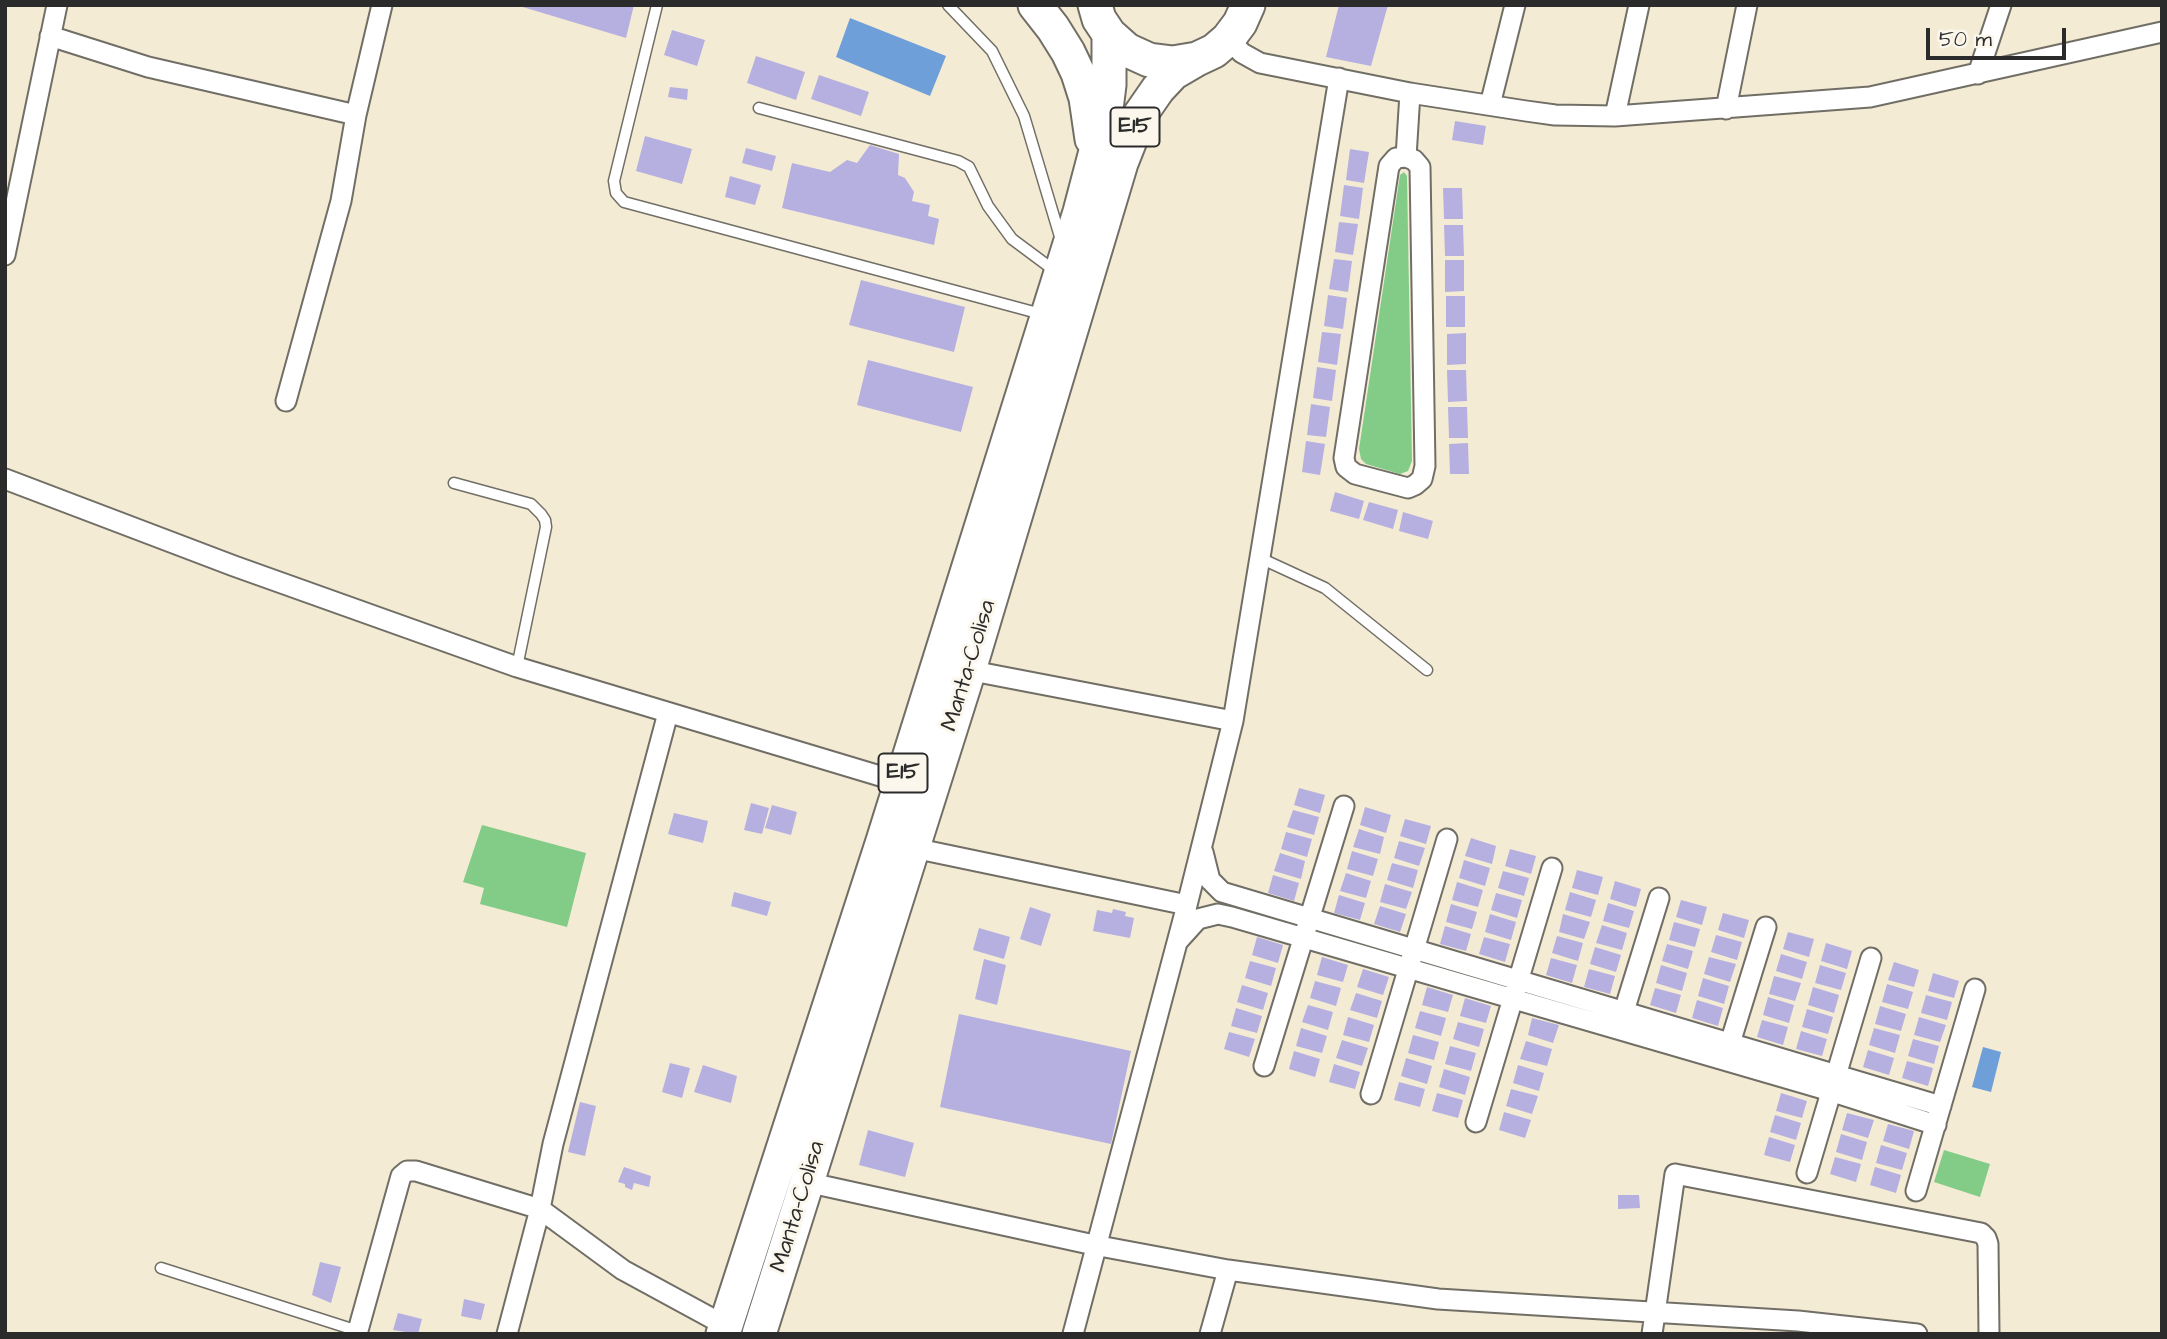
<!DOCTYPE html>
<style>
body{margin:0}
#map{position:relative;width:2167px;height:1339px;overflow:hidden;background:#f4ebd4;font-family:"Architects Daughter",sans-serif}
canvas{display:block}
.frame{position:absolute;inset:0;border:7px solid #2b2b2b;pointer-events:none}
.scale{position:absolute;left:1926px;top:28px;width:140px;height:32px;box-sizing:border-box;border:4px solid #2b2b2b;border-top:0;padding-left:9px;font-size:21px;line-height:24px;white-space:nowrap;color:#2b2b2b;-webkit-text-stroke:5px #fbf7ec;paint-order:stroke}
</style>
<div id="map">
<canvas width="2167" height="1339"></canvas>
<div class="frame"></div>
<div class="scale">50 m</div>
</div>
<script>
const c = document.querySelector('canvas').getContext('2d');
c.lineJoin = 'round';
function fill(path, color) {
  c.fillStyle = color;
  c.fill(path, 'evenodd');
}
function shape(rows) {
  const path = new Path2D();
  for (const r of rows) {
    path.moveTo(r[0], r[1]);
    for (let i = 2; i < r.length; i += 2) path.lineTo(r[i], r[i + 1]);
  }
  return path;
}
function strokePath(path, color, width, dash) {
  c.strokeStyle = color;
  c.lineWidth = width;
  c.lineCap = dash ? 'butt' : 'round';
  c.setLineDash(dash || []);
  c.stroke(path);
}
function label(font, color, halo, rows, align = 'center') {
  c.font = font + ' "Architects Daughter",sans-serif';
  c.lineWidth = 6;
  c.setLineDash([]);
  c.textBaseline = 'middle';
  c.strokeStyle = halo;
  c.fillStyle = color;
  for (const [text, x, y, turn = 0] of rows) {
    c.save();
    c.translate(x, y);
    c.rotate((+turn || 0) * Math.PI / 180);
    c.textAlign = isNaN(turn) ? turn : align;
    if (halo) c.strokeText(text, 0, 0);
    c.fillText(text, 0, 0);
    c.restore();
  }
}
fill(shape([
 [1404,172,1407,176,1412,461,1408,471,1400,474,1366,464,1361,459,1359,449,1400,175],
 [482,825,586,853,567,927,480,904,484,888,463,882],
 [1944,1150,1990,1164,1980,1197,1934,1182]
]), '#82cc88');
fill(shape([
 [850,18,946,56,930,96,836,57],
 [1983,1047,2001,1052,1991,1092,1972,1087]
]), '#6f9fd9');
fill(shape([
 [516,5,634,5,626,38],
 [1339,5,1388,5,1371,66,1326,57],
 [672,30,705,40,697,66,664,55],
 [756,56,805,72,796,100,747,83],
 [819,75,869,92,861,116,811,99],
 [670,87,688,89,687,100,668,97],
 [1455,121,1486,126,1483,145,1452,140],
 [645,136,692,149,682,184,636,171],
 [870,145,899,154,898,175,905,178,914,192,912,201,930,205,928,216,939,219,934,245,782,208,792,163,830,172,847,160,857,163],
 [746,148,776,156,772,171,742,163],
 [1350,149,1369,152,1364,183,1346,180],
 [730,176,761,185,755,205,725,197],
 [1344,185,1363,188,1359,219,1340,216],
 [1443,188,1462,188,1463,219,1444,219],
 [1339,222,1358,224,1353,255,1335,252],
 [1444,225,1463,225,1464,256,1445,256],
 [1334,259,1352,261,1348,292,1329,289],
 [1445,260,1464,260,1464,291,1445,292],
 [861,280,965,307,954,352,849,325],
 [1328,295,1347,298,1343,329,1324,326],
 [1446,296,1465,296,1465,327,1446,327],
 [1322,332,1341,334,1337,365,1318,362],
 [1466,333,1466,364,1447,365,1447,334],
 [868,360,973,387,961,432,857,405],
 [1317,367,1336,370,1332,401,1313,398],
 [1447,370,1466,370,1467,401,1448,402],
 [1311,404,1330,407,1326,437,1307,435],
 [1448,407,1467,407,1468,438,1449,438],
 [1306,441,1325,444,1320,475,1302,472],
 [1468,443,1469,474,1450,474,1449,444],
 [1335,492,1364,501,1359,519,1330,511],
 [1369,502,1398,510,1393,529,1363,520],
 [1403,512,1433,521,1428,539,1399,531],
 [1299,788,1325,795,1320,813,1294,805],
 [751,803,769,808,762,834,744,830],
 [772,805,797,812,791,835,765,828],
 [1365,807,1391,815,1386,833,1360,825],
 [1293,810,1319,817,1314,835,1287,827],
 [674,813,708,821,703,843,668,834],
 [1405,819,1431,826,1426,844,1400,836],
 [1359,829,1384,837,1380,854,1353,847],
 [1286,832,1312,839,1307,857,1281,849],
 [1471,838,1496,846,1492,864,1465,856],
 [1399,841,1425,848,1419,866,1394,858],
 [1510,849,1536,856,1531,874,1505,866],
 [1352,851,1378,859,1373,876,1347,869],
 [1280,853,1305,861,1301,879,1274,871],
 [1464,860,1490,868,1485,886,1459,878],
 [1392,863,1418,870,1413,888,1387,880],
 [1577,870,1603,877,1598,895,1572,888],
 [1503,871,1529,878,1524,896,1498,888],
 [1346,873,1371,881,1366,898,1340,891],
 [1273,875,1299,883,1294,901,1268,893],
 [1615,881,1641,889,1636,907,1610,899],
 [1457,882,1483,890,1478,907,1452,900],
 [1385,884,1412,892,1406,909,1380,902],
 [734,892,771,902,767,916,731,906],
 [1570,892,1596,900,1591,917,1565,910],
 [1496,893,1522,900,1517,918,1491,910],
 [1339,895,1365,903,1360,920,1334,913],
 [1681,900,1707,907,1702,925,1676,917],
 [1608,903,1634,911,1629,928,1603,921],
 [1451,904,1477,912,1472,929,1446,922],
 [1380,906,1406,914,1400,932,1374,924],
 [1030,907,1051,914,1041,946,1020,939],
 [1113,909,1126,912,1125,916,1134,918,1130,938,1093,931,1097,910,1112,913],
 [1723,913,1749,920,1744,938,1718,930],
 [1490,914,1516,922,1511,940,1485,932],
 [1563,914,1590,922,1584,939,1559,932],
 [1674,922,1700,929,1695,947,1669,940],
 [1602,925,1627,933,1622,950,1596,943],
 [1445,926,1471,934,1466,951,1440,944],
 [979,928,1010,937,1004,959,973,950],
 [1788,932,1814,939,1809,957,1783,949],
 [1716,935,1742,942,1737,960,1711,952],
 [1557,936,1583,943,1578,961,1552,953],
 [1257,937,1283,945,1278,963,1252,955],
 [1484,937,1510,944,1505,962,1479,954],
 [1826,943,1852,951,1847,969,1821,961],
 [1667,944,1693,951,1688,969,1662,961],
 [1595,947,1621,955,1616,972,1590,964],
 [1781,954,1807,962,1802,979,1776,971],
 [1322,957,1348,965,1343,982,1317,975],
 [1709,957,1736,964,1730,982,1704,974],
 [1551,958,1577,965,1572,983,1546,975],
 [984,959,1006,965,997,1005,975,999],
 [1250,961,1276,968,1271,986,1245,978],
 [1894,962,1919,970,1914,987,1888,980],
 [1661,965,1687,973,1682,991,1656,983],
 [1820,965,1846,973,1841,990,1815,983],
 [1363,969,1389,977,1383,995,1357,987],
 [1589,969,1615,976,1610,994,1584,987],
 [1933,973,1959,981,1954,998,1928,991],
 [1774,976,1801,983,1795,1001,1769,994],
 [1703,978,1729,986,1724,1004,1698,996],
 [1315,981,1341,988,1336,1006,1310,998],
 [1887,984,1913,992,1908,1009,1882,1002],
 [1242,985,1268,993,1263,1010,1237,1002],
 [1427,987,1453,995,1448,1012,1422,1005],
 [1813,987,1839,995,1834,1013,1808,1005],
 [1655,988,1681,995,1676,1013,1650,1005],
 [1356,993,1382,1001,1377,1018,1350,1010],
 [1926,995,1952,1002,1947,1020,1921,1013],
 [1768,997,1794,1005,1789,1023,1763,1015],
 [1465,998,1491,1006,1486,1023,1460,1016],
 [1697,1000,1723,1008,1718,1026,1692,1018],
 [1308,1005,1333,1012,1328,1030,1302,1022],
 [1880,1006,1906,1014,1901,1031,1875,1024],
 [1236,1008,1262,1016,1257,1033,1231,1026],
 [1807,1009,1833,1017,1828,1034,1802,1027],
 [1420,1011,1446,1018,1441,1036,1415,1028],
 [959,1014,1131,1051,1111,1144,940,1107],
 [1348,1017,1374,1025,1369,1042,1343,1035],
 [1919,1017,1946,1025,1940,1042,1914,1035],
 [1532,1018,1559,1025,1553,1043,1528,1035],
 [1762,1020,1788,1027,1783,1045,1757,1037],
 [1458,1022,1484,1029,1479,1047,1453,1039],
 [1301,1028,1327,1036,1322,1053,1296,1046],
 [1874,1028,1900,1035,1895,1053,1869,1045],
 [1801,1031,1827,1039,1822,1056,1796,1049],
 [1229,1032,1255,1039,1249,1057,1224,1049],
 [1413,1035,1439,1042,1434,1060,1408,1053],
 [1913,1039,1939,1046,1934,1064,1908,1056],
 [1342,1040,1368,1048,1362,1066,1336,1058],
 [1526,1041,1552,1049,1547,1066,1520,1059],
 [1450,1046,1476,1053,1471,1071,1445,1064],
 [1868,1050,1894,1058,1889,1075,1863,1067],
 [1294,1051,1320,1059,1315,1077,1289,1069],
 [1406,1058,1432,1066,1427,1084,1401,1076],
 [1907,1061,1933,1068,1928,1086,1902,1078],
 [670,1063,690,1068,682,1098,662,1092],
 [1334,1064,1360,1072,1355,1089,1329,1082],
 [703,1065,737,1076,731,1103,694,1092],
 [1518,1065,1544,1073,1539,1091,1513,1083],
 [1444,1069,1470,1077,1465,1095,1439,1087],
 [1399,1082,1425,1089,1420,1107,1394,1100],
 [1511,1089,1538,1096,1532,1114,1506,1106],
 [1437,1093,1463,1100,1458,1118,1432,1111],
 [1781,1093,1807,1101,1802,1118,1776,1111],
 [580,1102,596,1106,585,1156,568,1152],
 [1504,1112,1531,1120,1525,1138,1499,1130],
 [1847,1113,1874,1120,1868,1138,1842,1130],
 [1775,1115,1801,1123,1796,1140,1770,1132],
 [1888,1124,1914,1131,1909,1149,1883,1141],
 [868,1130,914,1143,905,1177,859,1165],
 [1841,1134,1867,1142,1862,1160,1836,1152],
 [1769,1137,1795,1145,1790,1162,1764,1155],
 [1881,1145,1907,1153,1902,1170,1876,1163],
 [1835,1157,1861,1164,1856,1182,1830,1174],
 [624,1167,651,1176,649,1187,634,1183,632,1190,625,1187,625,1184,618,1182],
 [1875,1167,1901,1175,1896,1193,1870,1185],
 [1618,1195,1639,1195,1640,1208,1618,1209],
 [320,1262,341,1267,331,1303,312,1295],
 [464,1299,485,1304,481,1320,461,1316],
 [398,1313,422,1319,418,1334,393,1330]
]), '#b6b0e1');
const service = shape([
 [657,5,614,181,616,193,624,202,1045,315],
 [948,5,992,51,1024,116,1061,240],
 [759,108,958,161,969,167,988,206,1012,239,1055,271],
 [454,483,531,504,541,514,545,520,546,527,517,667],
 [1260,558,1325,588,1427,670],
 [161,1268,358,1331]
]);
const minor = shape([
 [50,36,148,67,356,115],
 [1228,39,1242,53,1260,63,1410,93,1526,111,1555,115,1615,116,1870,97,2162,32],
 [1978,74,2001,5],
 [1490,105,1515,5],
 [1726,109,1747,5],
 [1615,116,1639,5],
 [1406,157,1414,160,1420,167,1425,466,1422,479,1415,485,1408,488,1355,474,1346,467,1344,458,1389,166,1396,158,1406,157],
 [1406,157,1410,93],
 [5,255,57,5],
 [286,401,341,201,356,115,382,5],
 [5,479,234,566,517,667,900,782],
 [962,669,1233,721],
 [904,846,1187,905],
 [1203,852,1210,880,1222,892,1941,1106],
 [1179,940,1198,919,1218,914,1232,917,1830,1091,1936,1125],
 [1621,1021,1659,898],
 [1727,1053,1766,927],
 [1264,1066,1344,806],
 [1371,1094,1447,839],
 [1476,1122,1552,868],
 [1807,1173,1871,958],
 [806,1182,1094,1245,1228,1270,1438,1299,1798,1321,1917,1334],
 [1916,1191,1975,989],
 [357,1334,401,1176,407,1171,416,1171,540,1209,623,1270,726,1326],
 [507,1334,540,1209,553,1144,668,713],
 [1073,1334,1187,905,1233,721,1339,78],
 [1210,1334,1228,1270],
 [1652,1334,1675,1174,1981,1233,1986,1238,1988,1244,1989,1334]
]);
const trunk = shape([
 [1035,5,1053,28,1068,52,1078,73,1086,98,1092,139],
 [1095,5,1099,19,1109,34,1127,50,1149,60,1173,63,1197,59,1214,51,1228,39,1240,23,1248,5],
 [723,1334,883,841,1080,212,1105,117,1109,85,1109,34],
 [759,1334,969,670,1121,163,1140,115,1158,89,1173,73,1197,59]
]);
strokePath(service, '#716e66', 13);
strokePath(minor, '#716e66', 23);
strokePath(trunk, '#716e66', 37);
strokePath(service, '#fff', 10);
strokePath(minor, '#fff', 19);
strokePath(trunk, '#fff', 33);
for (const [x, y, w] of [
 [1135,127,49],
 [903,773,49]
]) {
  const box = new Path2D();
  box.roundRect(x - w / 2, y - 19.5, w, 39, 5);
  c.fillStyle = '#fbf7ec';
  c.fill(box);
  strokePath(box, '#2b2b2b', 2);
}
label('bold 23px', '#2b2b2b', null, [
 ["E15",1135,127],
 ["E15",903,773]
]);
label('24px', '#2b2b2b', '#fbf7ec', [
 ["Manta-Colisa",970,666,-73],
 ["Manta-Colisa",799,1207,-73]
]);
</script>
